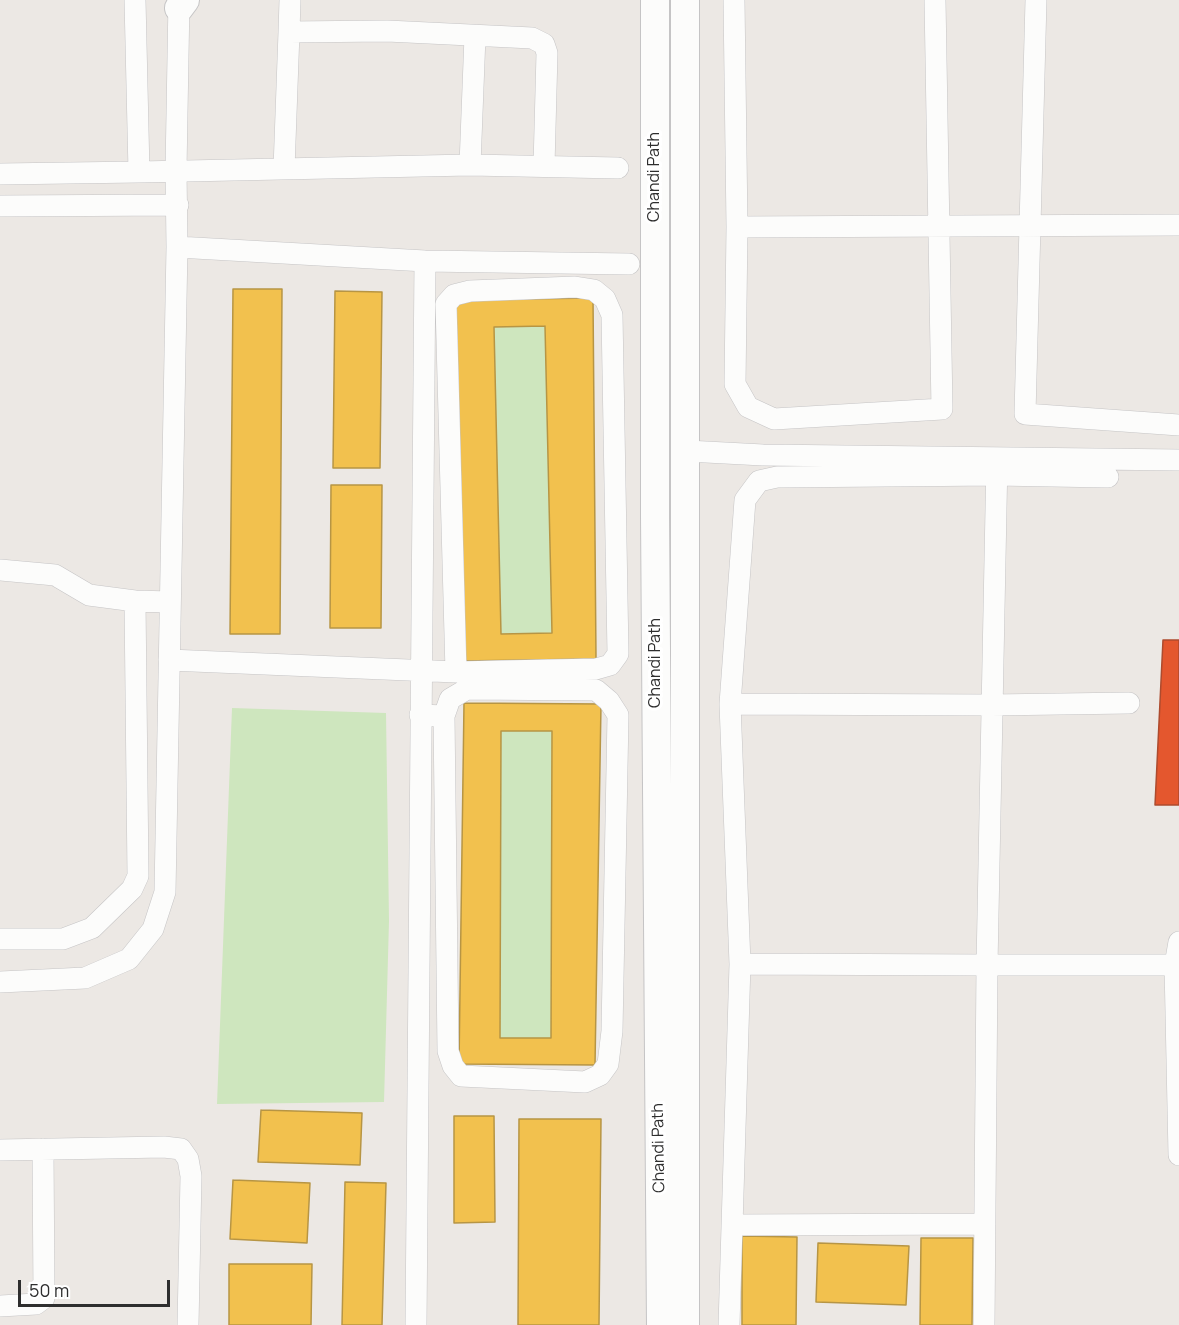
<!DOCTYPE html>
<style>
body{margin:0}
#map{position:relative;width:1179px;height:1325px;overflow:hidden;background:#ece8e4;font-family:Manrope,sans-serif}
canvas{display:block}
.scale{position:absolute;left:18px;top:1280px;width:152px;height:27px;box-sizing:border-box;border:3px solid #2e2e2e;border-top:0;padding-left:8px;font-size:18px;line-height:21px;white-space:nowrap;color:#2e2e2e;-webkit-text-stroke:4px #fff;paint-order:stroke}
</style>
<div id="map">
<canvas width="1179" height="1325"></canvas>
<div class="scale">50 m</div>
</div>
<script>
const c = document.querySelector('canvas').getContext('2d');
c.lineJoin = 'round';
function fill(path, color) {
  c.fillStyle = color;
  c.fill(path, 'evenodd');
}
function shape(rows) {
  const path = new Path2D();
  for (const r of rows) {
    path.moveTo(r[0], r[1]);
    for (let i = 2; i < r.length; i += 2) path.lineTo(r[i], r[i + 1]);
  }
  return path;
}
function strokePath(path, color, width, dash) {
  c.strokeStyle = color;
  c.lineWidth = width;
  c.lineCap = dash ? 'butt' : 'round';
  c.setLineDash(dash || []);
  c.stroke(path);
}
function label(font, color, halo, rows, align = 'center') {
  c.font = font + ' Manrope,sans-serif';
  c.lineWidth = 6;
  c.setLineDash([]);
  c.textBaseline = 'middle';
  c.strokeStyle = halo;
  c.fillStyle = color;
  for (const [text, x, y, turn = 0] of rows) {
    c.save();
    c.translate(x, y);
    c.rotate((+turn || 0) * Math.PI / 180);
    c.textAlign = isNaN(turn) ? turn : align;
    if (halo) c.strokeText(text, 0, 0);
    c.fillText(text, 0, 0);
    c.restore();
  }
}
fill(shape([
 [545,326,552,633,501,634,494,327],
 [232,708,386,713,389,921,384,1102,217,1104],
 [501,731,552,731,551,1038,500,1038]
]), '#cee6be');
const homes = shape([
 [233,289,282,289,280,634,230,634,233,289],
 [335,291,382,292,380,468,333,468,335,291],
 [593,298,596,659,460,661,456,300,593,298],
 [545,326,552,633,501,634,494,327,545,326],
 [331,485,382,485,381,628,330,628,331,485],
 [464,703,601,704,595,1065,459,1064,464,703],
 [501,731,552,731,551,1038,500,1038,501,731],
 [261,1110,362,1113,360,1165,258,1162,261,1110],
 [454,1116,494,1116,495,1222,454,1223,454,1116],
 [519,1119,601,1119,599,1325,518,1325,519,1119],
 [233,1180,310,1183,307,1243,230,1239,233,1180],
 [345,1182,386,1183,382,1325,342,1325,345,1182],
 [742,1236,797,1237,796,1325,742,1325,742,1236],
 [921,1238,973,1238,972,1325,920,1325,921,1238],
 [818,1243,909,1246,906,1305,816,1302,818,1243],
 [229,1264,312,1264,311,1325,229,1325,229,1264]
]);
fill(homes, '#f2c14e');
strokePath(homes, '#b79544', 1.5);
const shops = shape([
 [1163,640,1179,640,1179,805,1155,805,1163,640]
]);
fill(shops, '#e4572e');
strokePath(shops, '#ad4b2e', 1.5);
const street = shape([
 [734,0,737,227,735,384,748,407,774,419,942,409,935,0],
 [1036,0,1025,414,1179,425],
 [289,32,290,0],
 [470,165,475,36],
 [284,169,289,32,387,31,532,38,544,44,547,53,544,166],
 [139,172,470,165,618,168],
 [0,174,139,172,135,0],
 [0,206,178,205],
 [737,227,1179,225],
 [177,247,425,261,629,264],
 [575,287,594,290,605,299,612,315,618,654,610,665,596,669,456,672,446,304,454,295,470,291,575,287],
 [687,451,763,455,1179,460],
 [997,458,987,965,1175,965],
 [0,570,55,575,89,595,135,601],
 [169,660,456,672],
 [730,704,992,705,1129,703],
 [420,715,444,716,450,699,467,689,596,690,609,701,618,715,612,1031,608,1064,600,1075,585,1082,461,1076,453,1066,448,1051,444,716],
 [0,939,63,939,92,928,132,889,138,876,135,601,170,602],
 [1179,942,1175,965,1179,1155],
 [0,982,85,978,129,959,153,929,165,892,177,247,176,170,179,0],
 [0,1150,164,1147,181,1149,188,1159,191,1176,188,1325],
 [733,1225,985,1224],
 [0,1306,36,1304,44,1298,43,1149],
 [416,1325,425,261],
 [729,1325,740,964],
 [984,1325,987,965,740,964,730,704,745,500,759,481,777,477,996,475,1108,477]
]);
const secondary = shape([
 [655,0,655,516,661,1325],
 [179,8,185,0],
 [685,1325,685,0]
]);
strokePath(street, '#c5c4c5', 22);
strokePath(secondary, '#c5c4c5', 30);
strokePath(street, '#fcfcfb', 21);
strokePath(secondary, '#fcfcfb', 28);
label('16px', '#2e2e2e', '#fff', [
 ["Chandi Path",655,177,-90],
 ["Chandi Path",656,663,-90],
 ["Chandi Path",659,1148,-91]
]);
</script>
